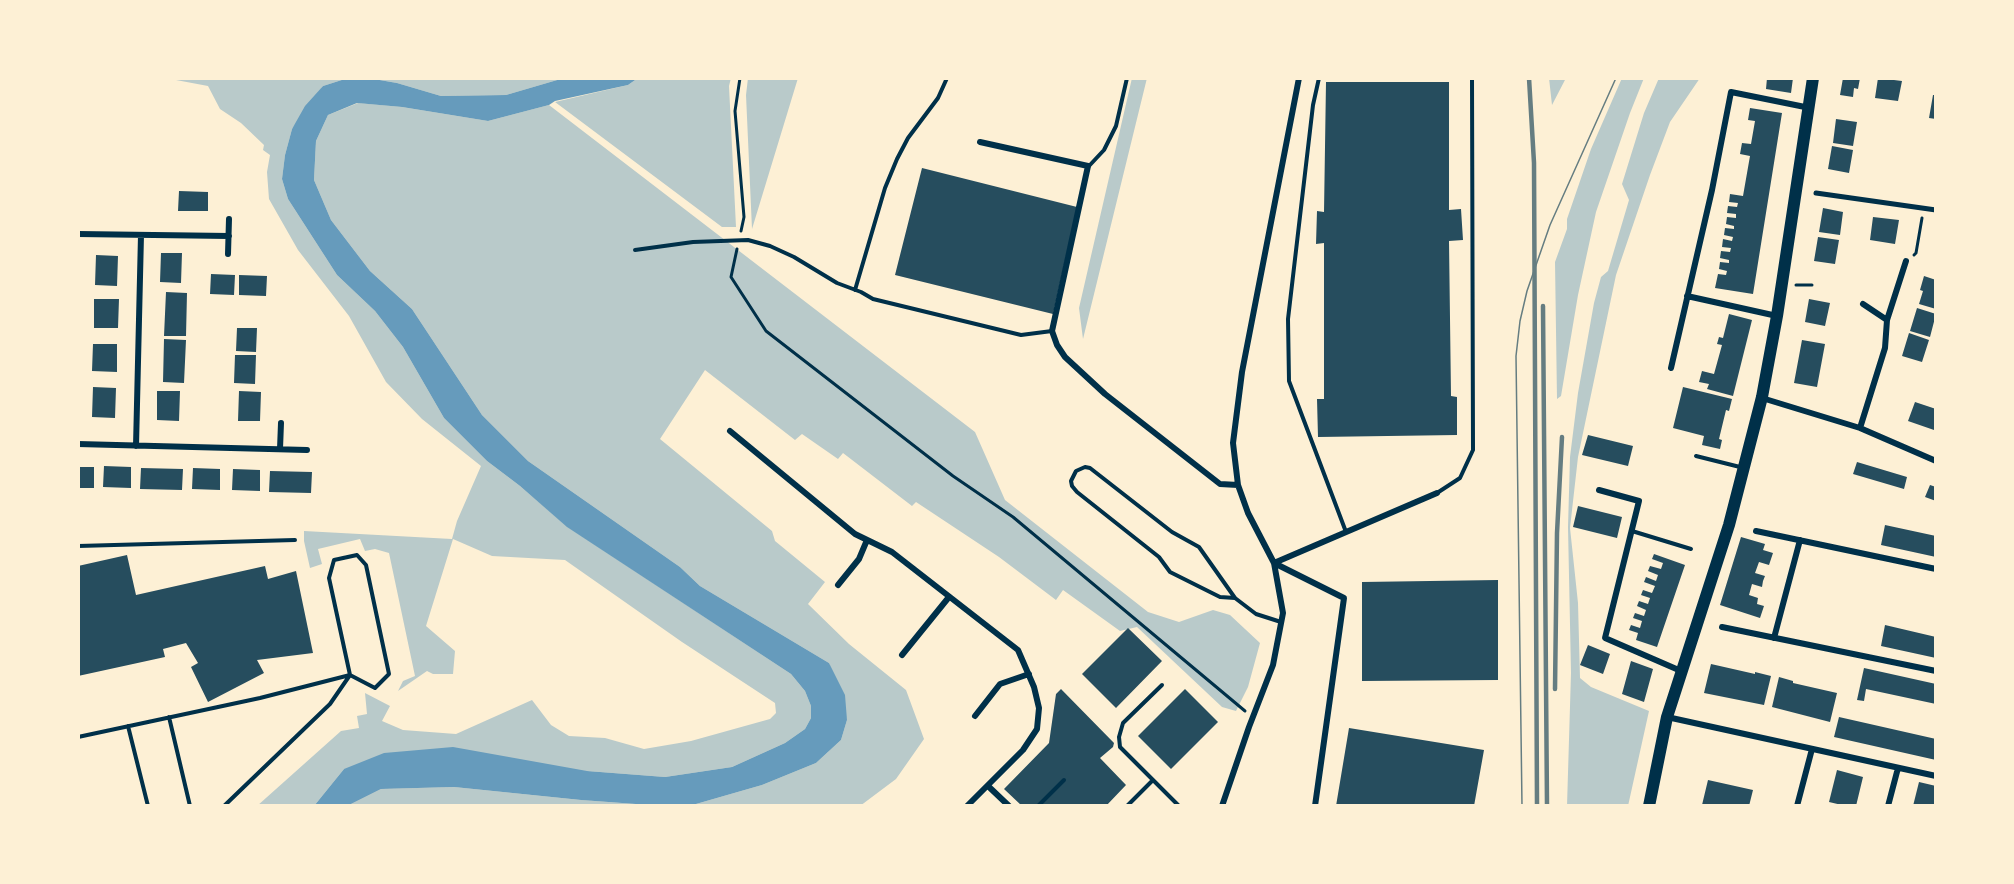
<!DOCTYPE html>
<style>
body{margin:0}
#map{position:relative;width:2014px;height:884px;overflow:hidden;background:#fdf0d5;font-family:"Varela Round",sans-serif}
canvas{display:block}
.frame{position:absolute;inset:0;border:80px solid #fdf0d5;pointer-events:none}
</style>
<div id="map">
<canvas width="2014" height="884"></canvas>
<div class="frame"></div>
</div>
<script>
const c = document.querySelector('canvas').getContext('2d');
c.lineJoin = 'round';
function fill(path, color) {
  c.fillStyle = color;
  c.fill(path, 'evenodd');
}
function shape(rows) {
  const path = new Path2D();
  for (const r of rows) {
    path.moveTo(r[0], r[1]);
    for (let i = 2; i < r.length; i += 2) path.lineTo(r[i], r[i + 1]);
  }
  return path;
}
function strokePath(path, color, width, dash) {
  c.strokeStyle = color;
  c.lineWidth = width;
  c.lineCap = dash ? 'butt' : 'round';
  c.setLineDash(dash || []);
  c.stroke(path);
}
fill(shape([
 [178,78,348,78,323,86,292,129,285,155,282,179,288,199,337,275,375,311,403,347,444,418,487,461,520,486,568,527,791,674,805,691,811,706,811,718,805,729,785,743,732,767,665,777,587,771,344,769,314,806,257,806,341,731,359,728,357,716,367,714,365,693,390,706,382,721,403,730,456,734,532,700,551,725,569,736,605,738,644,749,691,741,770,719,776,713,775,703,682,642,565,560,492,556,453,539,426,626,455,651,453,674,433,674,427,671,398,691,403,681,415,676,389,553,375,549,365,551,360,539,318,549,322,564,310,568,304,541,304,531,452,539,457,521,481,466,422,419,386,382,349,316,298,250,269,199,267,172,270,155,263,150,264,145,241,123,220,109,208,86,176,80],
 [368,78,564,78,506,95,441,96,397,83],
 [638,78,731,78,729,86,736,227,722,227,555,102,628,85],
 [748,78,798,78,752,229,746,95],
 [1132,78,1147,78,1083,339,1079,308],
 [1549,78,1566,78,1552,105],
 [1622,78,1644,78,1630,113,1596,212,1578,295,1561,396,1557,399,1555,262,1567,229,1567,219,1591,149],
 [1659,78,1700,78,1670,122,1650,175,1616,275,1578,457,1570,528,1578,603,1580,678,1591,687,1649,711,1628,806,1567,806,1571,673,1568,527,1570,457,1578,393,1594,303,1601,277,1608,271,1629,200,1622,184,1644,113],
 [358,103,402,107,488,121,549,105,975,432,1005,500,1148,612,1179,622,1213,610,1230,615,1260,643,1248,687,1236,711,1222,707,1137,627,1120,631,1063,590,1056,600,999,557,916,502,912,506,843,453,838,459,802,434,795,440,705,370,660,439,772,531,775,541,825,582,808,604,849,644,906,690,924,739,896,779,860,806,689,806,762,785,816,763,841,740,847,720,829,663,700,586,680,567,528,461,482,415,412,309,370,271,331,220,314,180,316,141,328,115],
 [454,787,581,800,663,806,347,806,381,789]
]), '#b9caca');
fill(shape([
 [348,78,368,78,397,83,441,96,506,95,564,78,638,78,628,85,555,101,549,105,488,121,402,107,357,103,328,115,316,141,314,180,331,220,370,271,412,309,482,415,528,461,680,567,700,586,829,663,845,695,847,720,841,740,816,763,762,785,689,806,663,806,581,800,454,787,381,789,347,806,314,806,344,769,384,753,453,747,587,771,665,777,732,767,785,743,805,729,811,718,811,706,805,691,791,674,567,527,520,486,487,461,444,418,403,347,375,311,337,275,288,199,282,179,285,155,292,129,305,106,323,86]
]), '#669bbc');
fill(shape([
 [1767,78,1793,78,1791,93,1766,89],
 [1843,78,1860,78,1858,89,1854,88,1853,97,1840,95],
 [1878,78,1902,81,1898,101,1875,98],
 [1326,82,1449,82,1449,210,1461,209,1463,240,1449,241,1451,396,1457,397,1457,435,1318,437,1317,399,1324,399,1324,243,1316,244,1317,211,1324,212],
 [1933,95,1936,95,1936,119,1929,118],
 [1750,108,1782,113,1753,294,1715,288,1718,274,1726,275,1727,271,1719,269,1720,262,1729,263,1729,260,1720,258,1721,251,1730,252,1731,248,1722,247,1723,239,1732,241,1733,237,1724,235,1725,228,1734,229,1734,226,1726,224,1727,217,1736,218,1736,214,1727,213,1728,206,1737,207,1738,203,1729,202,1730,194,1743,196,1750,156,1740,154,1742,143,1751,144,1755,121,1748,120],
 [1836,119,1857,122,1853,146,1833,143],
 [1832,146,1853,150,1849,173,1828,169],
 [922,168,1077,207,1053,314,895,275],
 [179,191,208,192,208,211,178,211],
 [1823,208,1843,212,1840,235,1819,232],
 [1873,217,1899,220,1895,244,1870,240],
 [1818,237,1839,240,1835,264,1814,261],
 [161,253,182,253,181,283,160,282],
 [96,255,118,256,117,286,95,285],
 [211,274,235,275,234,295,210,294],
 [239,275,267,276,266,296,239,295],
 [1924,276,1936,280,1936,309,1919,304,1923,291,1920,290],
 [166,292,187,293,186,336,164,336],
 [94,299,119,299,118,328,94,328],
 [1809,299,1830,303,1825,326,1805,322],
 [1917,308,1936,314,1930,337,1910,331],
 [1729,314,1752,320,1733,396,1707,389,1709,384,1699,382,1702,371,1714,374,1722,345,1717,344,1719,337,1723,338],
 [237,328,257,328,256,352,236,351],
 [1909,333,1929,340,1922,362,1902,356],
 [164,339,186,340,184,383,163,382],
 [1802,340,1825,344,1817,387,1794,383],
 [93,344,117,344,117,372,92,371],
 [235,355,256,355,255,384,234,383],
 [93,387,116,388,115,418,92,417],
 [1683,387,1732,399,1729,411,1726,410,1719,439,1722,440,1720,449,1702,445,1704,436,1673,428],
 [157,391,180,391,179,421,157,420],
 [239,391,261,392,260,421,238,421],
 [1915,402,1936,409,1936,424,1934,430,1908,421],
 [1588,435,1633,446,1628,466,1582,455],
 [1857,462,1907,477,1904,489,1853,474],
 [104,466,131,467,131,488,103,487],
 [78,467,94,467,94,488,78,488],
 [141,468,183,469,182,490,140,489],
 [193,468,220,469,220,490,192,489],
 [233,469,260,470,260,491,232,490],
 [270,471,312,472,311,493,269,492],
 [1930,485,1936,487,1936,501,1925,497],
 [1578,506,1622,517,1617,538,1573,527],
 [1885,525,1936,536,1936,557,1881,545],
 [1741,537,1765,544,1763,550,1773,553,1769,565,1759,562,1755,573,1765,576,1763,581,1762,587,1752,584,1749,595,1758,598,1757,604,1764,606,1760,618,1720,605],
 [1654,554,1685,565,1657,647,1636,640,1638,633,1629,630,1631,625,1640,628,1642,621,1633,618,1635,613,1644,616,1646,610,1637,606,1639,601,1648,604,1650,598,1641,595,1643,590,1652,593,1655,586,1644,582,1646,577,1656,581,1658,575,1648,571,1650,566,1661,569,1663,563,1652,559],
 [127,555,136,595,265,566,268,579,296,571,313,653,257,660,264,673,208,702,191,667,198,663,186,643,163,649,165,657,78,676,78,566],
 [1498,580,1498,680,1362,681,1362,582],
 [1885,625,1936,637,1936,658,1881,646],
 [1128,628,1162,661,1116,708,1082,674],
 [1588,645,1610,654,1603,674,1580,665],
 [1631,661,1653,669,1644,702,1622,694],
 [1711,664,1755,674,1755,672,1771,676,1764,705,1704,693],
 [1864,668,1936,684,1936,704,1866,689,1864,701,1857,700],
 [1779,677,1793,681,1793,683,1837,693,1830,722,1772,707],
 [1061,689,1114,743,1113,747,1100,758,1126,785,1106,806,1022,806,1004,789,1049,743,1056,694],
 [1185,689,1218,722,1171,769,1138,736],
 [1839,717,1936,739,1936,760,1834,737],
 [1349,728,1484,750,1474,806,1336,806],
 [1837,770,1863,777,1856,806,1846,806,1829,802],
 [1708,780,1753,790,1749,806,1702,805],
 [1919,782,1936,786,1936,806,1913,806]
]), '#264d5e');
strokePath(shape([
 [740,78,735,111,744,217,741,231],
 [737,249,731,277,766,331,953,476,1013,517,1245,711],
 [1914,255,1916,253,1922,218],
 [1796,285,1812,285]
]), '#003049', 3);
strokePath(shape([
 [1319,78,1313,105,1288,319,1289,381,1346,532],
 [1089,166,1104,150,1116,126,1127,78],
 [635,250,693,242,748,240,770,246,794,257,837,283,861,292,873,299,1021,335,1052,331],
 [855,290,885,188,897,159,908,138,938,98,947,78],
 [1696,456,1740,467],
 [1437,493,1460,478,1473,450,1472,78],
 [1632,531,1691,549],
 [78,546,295,540],
 [1235,598,1220,597,1170,572,1159,557,1077,492,1072,486,1071,481,1076,471,1085,467,1090,468,1172,532,1199,547,1235,598,1256,614,1281,622],
 [1162,685,1123,723,1119,737,1120,747,1179,806],
 [169,717,190,806],
 [128,726,148,806],
 [78,737,260,698,350,675,375,688,389,674,366,565,357,555,334,560,329,578,350,675,330,704,224,806],
 [1038,806,1064,780],
 [1127,806,1153,780]
]), '#003049', 4);
strokePath(shape([
 [1816,193,1936,210]
]), '#003049', 5);
strokePath(shape([
 [980,142,1088,166,1052,331,1057,345,1065,357,1105,394,1220,484,1238,485],
 [78,234,229,236],
 [228,254,229,219],
 [1687,296,1777,316],
 [1863,304,1887,320,1906,261],
 [1671,368,1712,190,1731,92,1810,108],
 [1762,398,1860,428,1936,461],
 [1860,428,1885,348,1887,320],
 [730,431,855,534,892,552,1018,650,1034,687,1039,708,1037,729,1023,750,967,806],
 [78,444,307,450],
 [136,446,141,235],
 [280,449,281,423],
 [1599,490,1639,501,1605,638,1681,671],
 [1756,531,1936,569],
 [1274,563,1344,598,1315,806],
 [1274,563,1437,493],
 [838,585,859,559,867,540],
 [1722,627,1936,671],
 [1774,638,1800,540],
 [902,655,949,597],
 [975,716,1000,684,1029,674],
 [1667,717,1936,776],
 [988,786,1009,806],
 [1222,806,1249,727,1273,665,1283,613,1274,563,1248,513,1238,485,1233,443,1242,372,1299,78],
 [1797,806,1812,749],
 [1888,806,1898,768]
]), '#003049', 6);
strokePath(shape([
 [1649,806,1667,717,1729,525,1762,397,1777,316,1813,78]
]), '#003049', 12);
strokePath(shape([
 [1522,806,1516,356,1520,321,1527,291,1550,225,1616,78]
]), '#657d81', 1.5);
strokePath(shape([
 [1529,78,1534,163,1537,806],
 [1543,306,1547,806],
 [1555,689,1557,533,1562,437]
]), '#657d81', 4.5);
</script>
